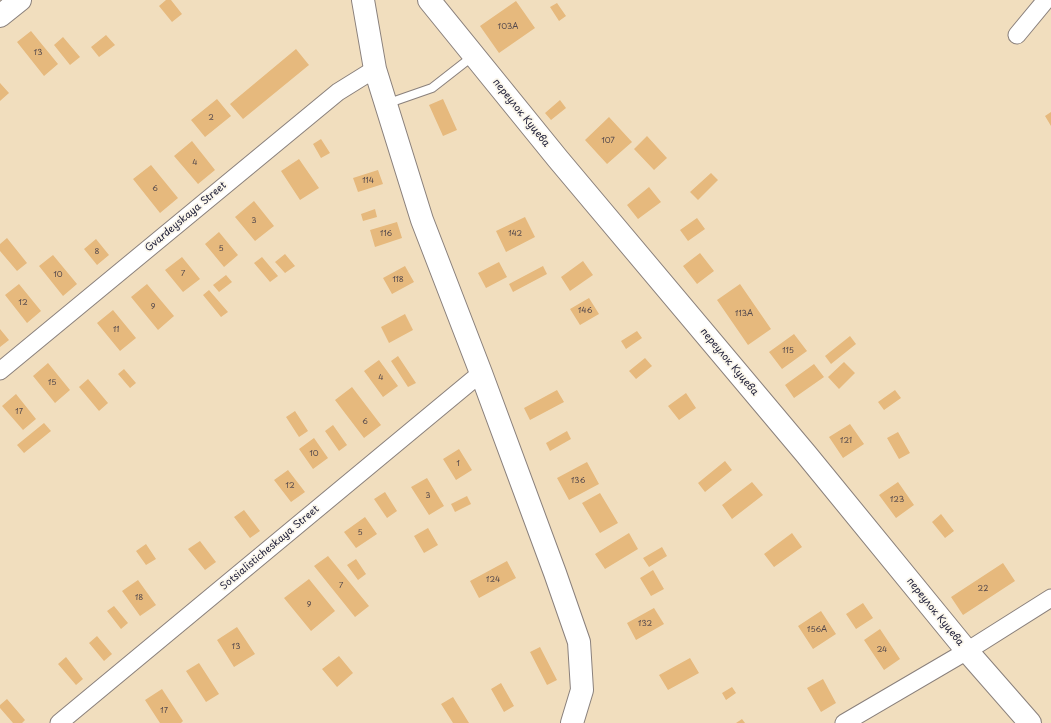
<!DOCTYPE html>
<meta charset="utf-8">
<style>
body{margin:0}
canvas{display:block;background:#f1debe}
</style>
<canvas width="1051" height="723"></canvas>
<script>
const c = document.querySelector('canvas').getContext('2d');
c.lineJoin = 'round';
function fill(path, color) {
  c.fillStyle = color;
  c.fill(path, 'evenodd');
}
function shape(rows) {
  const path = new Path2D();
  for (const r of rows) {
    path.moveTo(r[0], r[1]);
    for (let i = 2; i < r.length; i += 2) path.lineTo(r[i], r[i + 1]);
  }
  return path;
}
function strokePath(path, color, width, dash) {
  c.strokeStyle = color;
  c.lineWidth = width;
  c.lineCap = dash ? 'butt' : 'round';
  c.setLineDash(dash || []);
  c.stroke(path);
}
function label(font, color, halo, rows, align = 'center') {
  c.font = font + ' "Playpen Sans",sans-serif';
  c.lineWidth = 3.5;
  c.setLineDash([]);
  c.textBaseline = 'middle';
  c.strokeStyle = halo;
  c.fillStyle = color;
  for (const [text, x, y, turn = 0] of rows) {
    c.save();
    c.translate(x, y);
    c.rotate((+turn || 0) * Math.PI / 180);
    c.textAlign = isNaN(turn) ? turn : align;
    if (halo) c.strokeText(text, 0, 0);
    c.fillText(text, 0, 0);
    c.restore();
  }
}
fill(shape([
 [166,0,171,0,182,14,172,22,159,6],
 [516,1,535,28,499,53,480,26],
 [557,3,566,16,559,21,550,7],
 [31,31,58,64,44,76,17,42],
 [106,35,115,45,99,57,91,47],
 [63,37,80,57,70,65,54,45],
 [296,49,309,65,243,119,230,104],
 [0,83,9,93,0,101],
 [217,99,231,116,205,137,191,120],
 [443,99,457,130,443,136,429,105],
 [560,100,566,108,551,120,545,113],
 [1051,112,1051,126,1045,116],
 [609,117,632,142,607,164,585,140],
 [647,136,667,158,654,170,634,149],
 [321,139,330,153,321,158,313,144],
 [192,141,215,170,198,184,174,156],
 [299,159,319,188,300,200,281,171],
 [151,165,178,198,160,213,133,179],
 [378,170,383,184,358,192,353,178],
 [711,173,718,180,698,200,690,192],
 [649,187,661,202,638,219,627,205],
 [254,201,274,226,255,241,235,217],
 [375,209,377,217,363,221,361,214],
 [525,217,535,237,506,252,496,231],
 [697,218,705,229,688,241,680,230],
 [397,222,402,238,375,247,370,230],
 [219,232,238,255,224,267,205,244],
 [7,238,27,263,17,271,0,251,0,244],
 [96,239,109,255,97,265,84,249],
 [700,253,714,271,697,284,683,266],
 [285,254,295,266,285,273,275,262],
 [53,255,77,284,63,296,39,266],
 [182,257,200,279,183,292,165,270],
 [262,257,278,276,270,282,254,263],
 [583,261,593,275,570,291,561,277],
 [499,262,507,277,486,288,478,273],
 [405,266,414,282,392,294,383,278],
 [543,266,547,274,513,292,509,284],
 [226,275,232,282,219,292,213,285],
 [19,284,41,311,27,323,5,295],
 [147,284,174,316,158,330,131,297],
 [740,284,771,329,748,345,717,300],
 [209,290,228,312,221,317,203,295],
 [589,298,599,314,580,325,570,309],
 [113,310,136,338,120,351,97,323],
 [405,314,413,330,389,343,381,327],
 [0,329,9,340,0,347],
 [637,331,642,338,626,349,621,341],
 [794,334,807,351,782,369,769,352],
 [850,336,856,344,831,364,825,356],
 [398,356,416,383,408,387,391,361],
 [645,358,652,366,636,379,629,371],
 [379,360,398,386,383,397,364,371],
 [844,362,855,373,839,389,828,377],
 [48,363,70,390,55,403,33,376],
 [814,364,824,377,794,398,785,385],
 [124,369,136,383,130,388,118,374],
 [88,379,108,403,99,411,79,387],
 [352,387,381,425,364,438,335,400],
 [557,390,564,402,530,420,524,408],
 [895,390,901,398,884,410,878,402],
 [686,393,696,408,679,420,668,406],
 [16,394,36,419,23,430,2,406],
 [295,411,308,431,299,437,286,417],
 [44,423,51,431,24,453,17,445],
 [850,424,864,444,843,458,829,437],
 [333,425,347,445,339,451,325,431],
 [567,431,571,439,550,451,546,443],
 [898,432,910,453,899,459,887,438],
 [314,438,328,458,313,469,299,449],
 [459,449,472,470,456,480,443,459],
 [725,461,732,470,705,492,698,483],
 [587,462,599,484,569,500,557,478],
 [288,470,305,492,291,502,274,480],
 [427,478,444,506,429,515,411,487],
 [752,482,763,495,732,519,722,505],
 [898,482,914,505,896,518,879,495],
 [385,492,397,511,387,518,374,499],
 [600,493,618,523,600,533,582,503],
 [467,496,471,504,455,512,451,504],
 [244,510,260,531,250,538,234,517],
 [941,514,954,531,945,538,932,522],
 [365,517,377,534,356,548,344,532],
 [428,528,438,545,424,553,414,536],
 [629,533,638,549,605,569,595,554],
 [792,533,802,547,774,567,764,554],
 [200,541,216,562,205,570,188,549],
 [146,544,156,559,146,565,136,551],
 [662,547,667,556,649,567,643,558],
 [328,556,369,606,355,617,314,566],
 [356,559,366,574,358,580,347,565],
 [507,561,516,578,479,598,470,581],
 [1003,563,1015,581,963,615,951,597],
 [653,570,664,589,651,596,640,578],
 [309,579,335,611,311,631,284,598],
 [138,580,156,605,140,616,122,591],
 [863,603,873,618,856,629,846,614],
 [114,606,128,623,121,629,107,611],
 [654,608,664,624,636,640,627,623],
 [821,611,836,634,813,649,798,626],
 [237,627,255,654,234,667,217,640],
 [880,629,900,659,884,670,864,640],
 [97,636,112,654,104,661,89,643],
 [540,647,557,680,547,685,530,652],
 [339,656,353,673,337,687,322,669],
 [66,657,83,679,76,685,58,664],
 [690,658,699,673,668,690,659,675],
 [199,663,219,694,206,702,186,671],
 [823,679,836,703,821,712,807,688],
 [501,683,514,706,504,712,491,689],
 [732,687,736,693,726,700,722,693],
 [162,689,183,721,181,723,160,723,145,700],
 [453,697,469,723,453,723,441,704],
 [7,699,25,720,22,723,13,723,0,708,0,705],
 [742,719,745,723,736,723]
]), '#e6b97d');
const lane = shape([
 [386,104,432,88,473,56]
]);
const street = shape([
 [1017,35,1046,0],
 [0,371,338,92,375,69],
 [59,723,481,373],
 [844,723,967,651,1051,598]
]);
const secondary = shape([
 [363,0,375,69,422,220,481,373,555,573,579,642,582,690,572,723],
 [429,0,558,159,806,454,967,651,1030,723],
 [0,16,20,0]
]);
strokePath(lane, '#8a807c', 10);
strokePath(street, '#8a807c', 19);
strokePath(secondary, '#8a807c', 24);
strokePath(lane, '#fff', 8);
strokePath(street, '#fff', 17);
strokePath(secondary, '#fff', 22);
label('8px', '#53484c', null, [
 ["103А",508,27],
 ["13",38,53],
 ["2",211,118],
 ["107",608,141],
 ["4",195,163],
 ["114",368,181],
 ["6",155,189],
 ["3",254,221],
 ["116",386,234],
 ["142",515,234],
 ["5",221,249],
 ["8",97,252],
 ["7",183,274],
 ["10",58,275],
 ["118",398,280],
 ["12",23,303],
 ["9",153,307],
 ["146",585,311],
 ["113А",744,314],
 ["11",116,330],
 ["115",788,351],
 ["4",381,378],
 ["15",52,383],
 ["17",19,412],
 ["6",365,422],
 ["121",846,441],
 ["10",314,454],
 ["1",458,464],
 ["136",578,481],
 ["12",290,486],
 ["3",428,496],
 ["123",897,500],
 ["5",360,533],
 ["124",493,580],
 ["7",341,586],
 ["22",983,589],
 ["18",139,598],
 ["9",309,605],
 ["132",645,624],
 ["156А",817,630],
 ["13",236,647],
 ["24",882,650],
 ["17",164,711]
]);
label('10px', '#22223b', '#fbf7ec', [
 ["переулок Куцева",521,113,51],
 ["Gvardeyskaya Street",186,217,-40],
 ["переулок Куцева",729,362,50],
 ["Sotsialisticheskaya Street",270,548,-40],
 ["переулок Куцева",935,612,51]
]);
</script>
